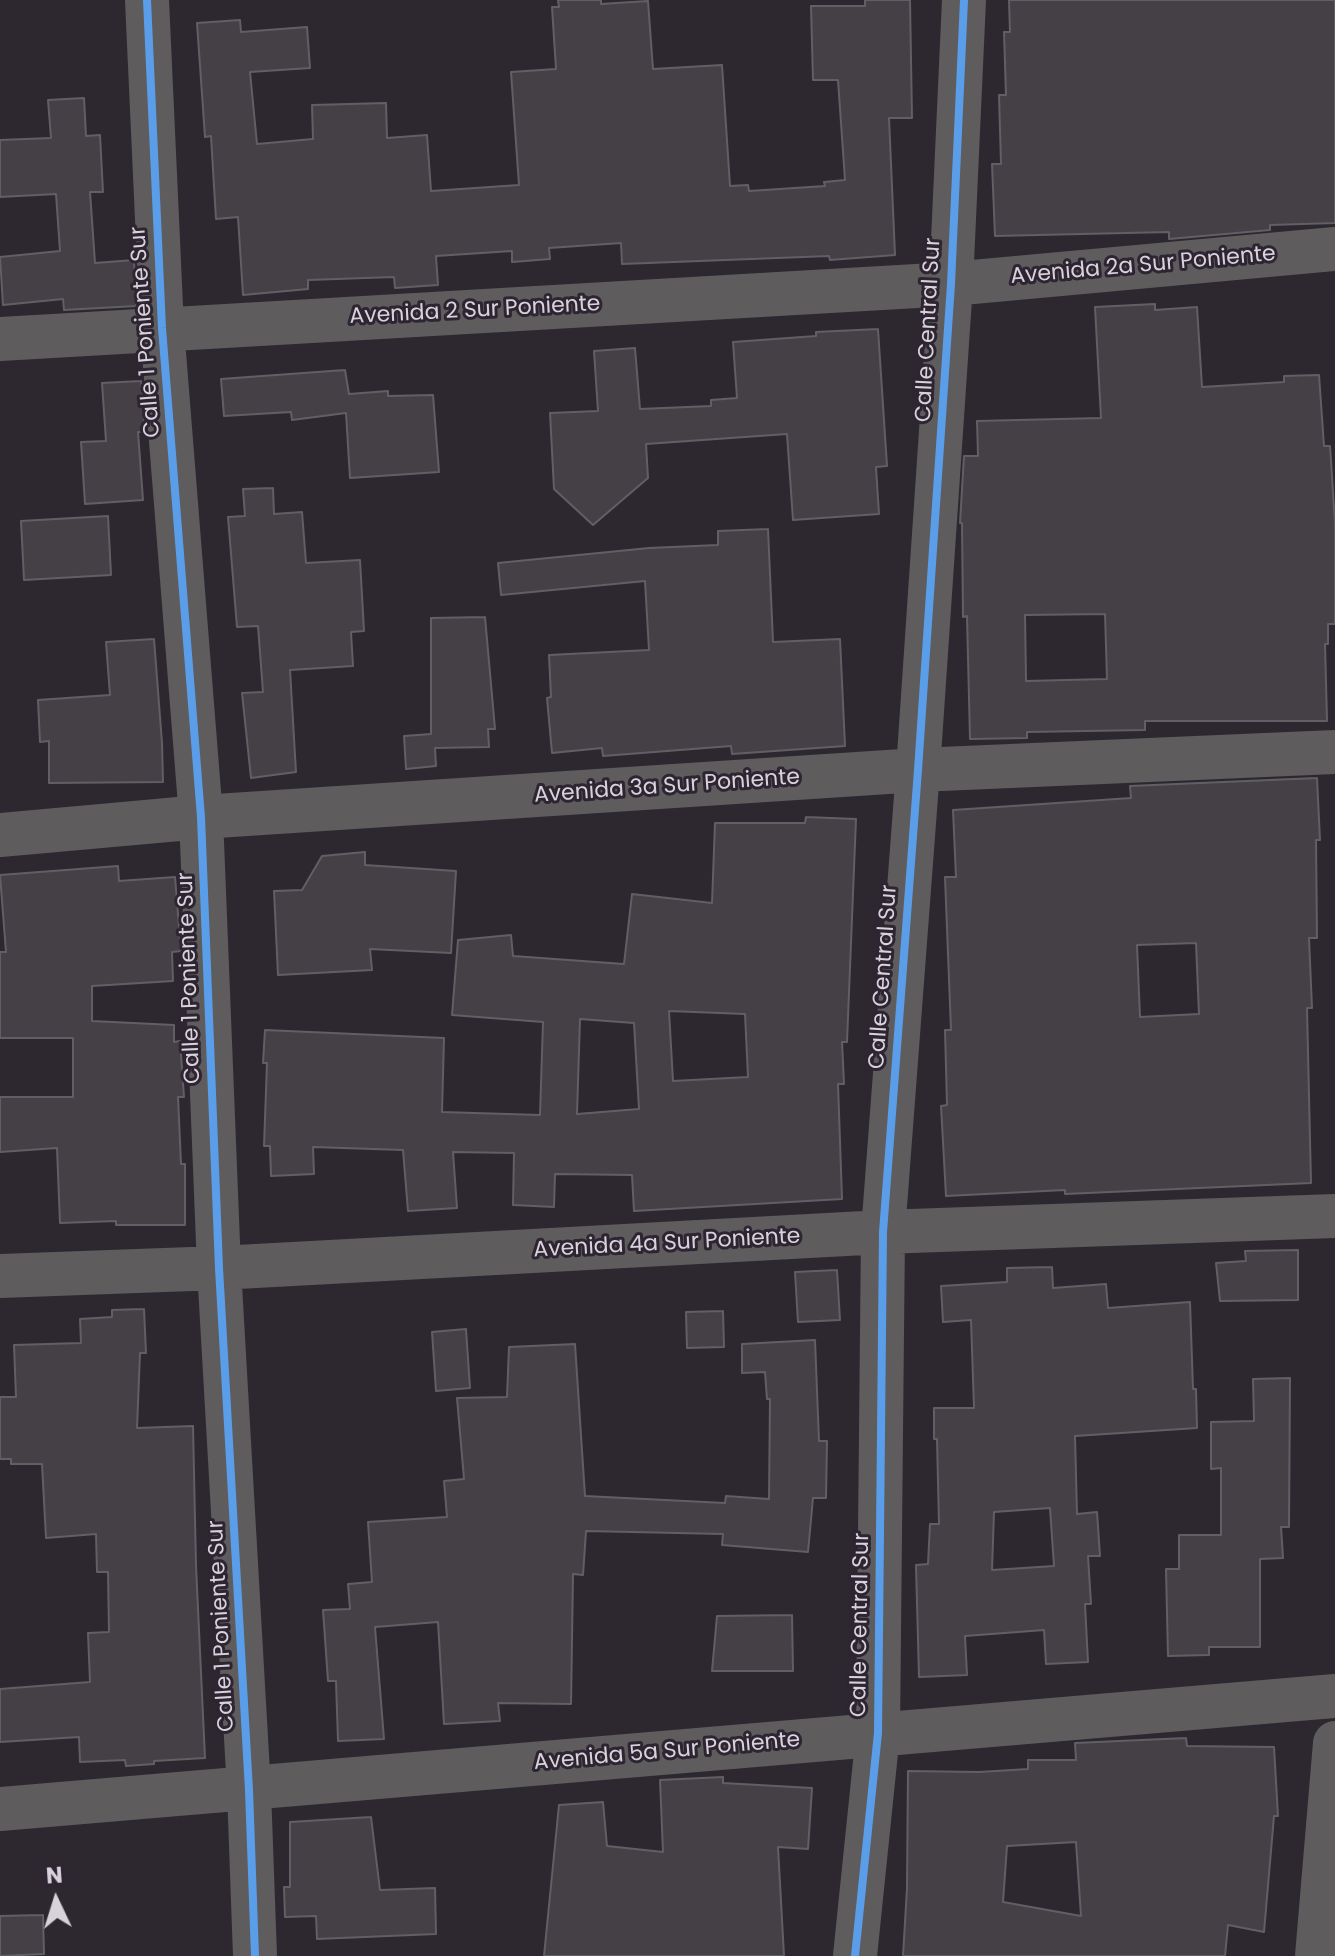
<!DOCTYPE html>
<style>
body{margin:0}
#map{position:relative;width:1335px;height:1956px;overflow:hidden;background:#2d2830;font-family:Poppins,sans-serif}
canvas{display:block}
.north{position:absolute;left:16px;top:1860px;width:80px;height:80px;-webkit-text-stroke:6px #2e2533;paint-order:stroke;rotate:356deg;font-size:22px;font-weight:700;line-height:32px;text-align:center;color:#d8d2db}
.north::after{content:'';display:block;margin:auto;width:28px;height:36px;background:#d8d2db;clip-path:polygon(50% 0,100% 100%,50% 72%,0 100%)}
</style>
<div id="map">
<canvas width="1335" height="1956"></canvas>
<div class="north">N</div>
</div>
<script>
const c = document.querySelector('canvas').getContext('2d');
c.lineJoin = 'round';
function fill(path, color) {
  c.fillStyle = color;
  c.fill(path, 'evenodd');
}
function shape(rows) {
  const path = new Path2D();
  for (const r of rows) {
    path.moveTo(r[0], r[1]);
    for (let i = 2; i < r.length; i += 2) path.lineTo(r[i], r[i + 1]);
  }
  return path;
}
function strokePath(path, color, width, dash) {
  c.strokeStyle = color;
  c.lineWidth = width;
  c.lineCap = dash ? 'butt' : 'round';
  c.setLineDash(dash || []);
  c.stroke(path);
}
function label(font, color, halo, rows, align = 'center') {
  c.font = font + ' Poppins,sans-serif';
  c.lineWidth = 6;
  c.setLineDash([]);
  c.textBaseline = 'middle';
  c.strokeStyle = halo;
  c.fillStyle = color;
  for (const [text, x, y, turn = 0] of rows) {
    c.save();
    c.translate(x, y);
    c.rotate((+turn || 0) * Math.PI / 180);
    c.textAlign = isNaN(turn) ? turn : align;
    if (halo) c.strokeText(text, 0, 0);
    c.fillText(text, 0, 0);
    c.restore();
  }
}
const building = shape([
 [558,0,601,0,601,4,648,1,653,69,722,65,730,186,748,185,749,191,825,186,824,182,845,180,838,80,813,80,811,6,865,6,865,0,910,0,912,118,889,118,895,255,830,260,829,256,622,264,621,243,549,248,550,259,512,262,512,251,436,256,438,285,395,288,394,277,308,280,308,289,243,295,238,217,216,219,211,136,205,137,197,23,240,20,241,32,307,27,310,68,250,72,257,144,313,139,312,105,386,103,387,138,427,135,431,191,519,185,511,72,556,69,552,7,559,7,558,0],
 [1009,0,1335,0,1335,223,1270,225,1270,230,1169,239,1169,232,995,236,992,164,1001,164,999,95,1006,95,1004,32,1010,32,1009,0],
 [84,98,86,136,100,135,103,192,90,192,95,263,134,260,136,306,64,310,63,299,3,305,0,257,60,251,56,194,0,197,0,140,51,138,48,100,84,98],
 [1155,304,1155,310,1197,307,1202,387,1284,382,1284,376,1319,375,1324,446,1330,446,1335,523,1335,624,1328,624,1328,644,1325,644,1327,721,1145,721,1145,730,1027,732,1027,738,970,739,967,616,963,617,962,523,960,523,964,456,978,456,977,421,1101,418,1095,307,1155,304],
 [1105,614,1107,679,1026,681,1025,615,1105,614],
 [878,329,887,466,876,467,879,514,793,520,787,434,646,444,648,478,593,525,554,489,550,413,598,411,594,351,635,348,640,409,711,406,711,400,737,398,733,342,816,336,816,332,878,329],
 [345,370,349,394,388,391,388,396,433,395,439,472,350,478,346,413,292,420,291,412,224,416,221,379,345,370],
 [141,381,145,432,138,432,143,500,85,504,81,442,106,441,102,383,141,381],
 [273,488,274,514,302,512,306,563,360,560,364,631,351,632,353,666,290,670,296,772,251,778,242,693,263,692,258,626,237,627,228,517,245,516,243,489,273,488],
 [108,516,111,575,24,580,21,521,108,516],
 [768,529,773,642,840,639,845,746,732,754,731,746,603,756,602,748,552,753,547,698,551,697,549,655,649,650,645,581,501,595,498,563,649,548,718,545,718,531,768,529],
 [485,617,495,729,488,729,489,747,435,748,436,766,406,769,404,736,431,734,431,618,485,617],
 [154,639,162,743,163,782,49,783,49,741,40,742,38,700,110,695,106,642,154,639],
 [1317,778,1320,840,1316,840,1317,938,1309,938,1312,1008,1307,1008,1311,1183,1065,1194,1065,1190,946,1196,941,1106,947,1105,945,1030,951,1030,945,877,956,877,953,810,1131,798,1130,786,1317,778],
 [1196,943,1199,1014,1140,1017,1137,945,1196,943],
 [806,817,856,819,847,1042,842,1042,844,1084,838,1084,842,1199,634,1211,632,1175,555,1174,554,1207,513,1205,514,1153,453,1152,457,1208,408,1211,403,1150,313,1147,314,1174,271,1176,270,1146,264,1146,267,1063,263,1063,265,1030,444,1038,442,1112,540,1115,543,1022,452,1015,458,940,511,935,513,956,624,964,632,894,712,903,715,823,805,823,806,817],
 [669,1011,745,1014,748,1077,673,1081,669,1011],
 [580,1019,634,1023,639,1109,577,1114,580,1019],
 [365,852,365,865,456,871,451,953,370,949,372,970,278,975,274,891,302,890,322,856,365,852],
 [118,866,119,881,175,877,181,951,172,952,173,981,92,986,92,1021,174,1025,174,1042,180,1041,184,1097,178,1097,181,1164,185,1164,185,1225,116,1225,116,1221,60,1223,57,1148,0,1152,0,1097,73,1097,73,1038,0,1038,0,952,6,952,0,875,118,866],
 [1298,1250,1298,1300,1220,1301,1216,1263,1246,1261,1245,1251,1298,1250],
 [1052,1267,1053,1288,1106,1284,1108,1308,1190,1302,1193,1389,1196,1389,1197,1428,1075,1436,1077,1514,1097,1512,1100,1556,1088,1556,1091,1604,1085,1604,1088,1662,1046,1664,1044,1630,965,1636,967,1675,919,1677,916,1565,928,1564,930,1524,939,1524,937,1439,934,1439,934,1408,974,1408,971,1320,943,1322,941,1286,1007,1282,1007,1268,1052,1267],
 [1050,1508,1054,1566,992,1570,994,1512,1050,1508],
 [837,1270,840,1320,798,1322,795,1272,837,1270],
 [144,1309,146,1353,140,1353,137,1428,193,1426,196,1566,205,1758,154,1761,154,1764,126,1766,125,1760,80,1762,79,1737,0,1742,0,1689,90,1682,88,1633,109,1632,108,1572,97,1572,96,1534,46,1538,42,1464,11,1464,11,1459,0,1459,0,1397,16,1397,14,1345,81,1343,80,1319,112,1317,112,1310,144,1309],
 [723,1311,724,1347,687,1348,686,1312,723,1311],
 [466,1329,470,1388,436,1391,432,1332,466,1329],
 [815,1340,819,1441,827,1441,826,1498,813,1498,808,1552,722,1545,723,1534,586,1531,583,1575,573,1574,571,1704,498,1703,500,1721,444,1724,438,1622,375,1627,384,1739,338,1741,336,1681,328,1681,323,1610,350,1609,348,1584,372,1582,368,1522,447,1517,444,1481,464,1479,457,1398,507,1397,509,1347,575,1344,585,1496,725,1503,726,1496,769,1499,770,1399,767,1399,765,1372,742,1373,742,1344,815,1340],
 [1290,1378,1289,1527,1281,1527,1283,1558,1260,1559,1260,1647,1209,1647,1209,1655,1168,1656,1166,1569,1179,1569,1179,1535,1221,1535,1221,1468,1211,1469,1211,1422,1254,1421,1253,1379,1290,1378],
 [792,1615,793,1671,712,1671,717,1616,792,1615],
 [1186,1738,1187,1746,1274,1747,1278,1816,1274,1816,1264,1932,1228,1925,1225,1956,903,1956,907,1888,908,1771,979,1772,1028,1769,1028,1760,1076,1760,1075,1743,1186,1738],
 [1076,1842,1081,1916,1003,1902,1007,1846,1076,1842],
 [723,1777,723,1783,812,1788,808,1849,778,1847,784,1956,544,1956,559,1805,603,1802,607,1846,663,1852,660,1780,723,1777],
 [371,1817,380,1890,435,1888,436,1934,317,1939,316,1916,285,1917,284,1887,290,1887,290,1822,371,1817],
 [43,1915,44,1954,0,1956,0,1916,43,1915]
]);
fill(building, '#444046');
strokePath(building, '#625e65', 2);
strokePath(shape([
 [147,0,162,328,201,817,219,1268,249,1790,255,1956],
 [0,339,951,284,1335,249],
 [0,835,201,817,918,770,1335,752],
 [0,1276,219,1268,883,1232,1335,1216],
 [0,1809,1335,1696],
 [855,1956,878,1733,883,1232,918,770,951,284,964,0],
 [1317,1956,1335,1743]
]), '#5f5c5d', 44);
strokePath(shape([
 [147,0,162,328,201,817,219,1268,249,1790,255,1956],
 [855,1956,878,1733,883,1232,918,770,951,284,964,0]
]), '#5a9eea', 8);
label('22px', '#d8d2db', '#2e2533', [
 ["Avenida 2a Sur Poniente",1143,266,-5],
 ["Avenida 2 Sur Poniente",475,311,-3],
 ["Calle Central Sur",929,330,-87],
 ["Calle 1 Poniente Sur",146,332,-94],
 ["Avenida 3a Sur Poniente",667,787,-4],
 ["Calle Central Sur",884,977,-86],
 ["Calle 1 Poniente Sur",190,978,-92],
 ["Avenida 4a Sur Poniente",667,1244,-3],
 ["Calle Central Sur",861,1625,-89],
 ["Calle 1 Poniente Sur",222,1626,-93],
 ["Avenida 5a Sur Poniente",667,1752,-5]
]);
</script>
